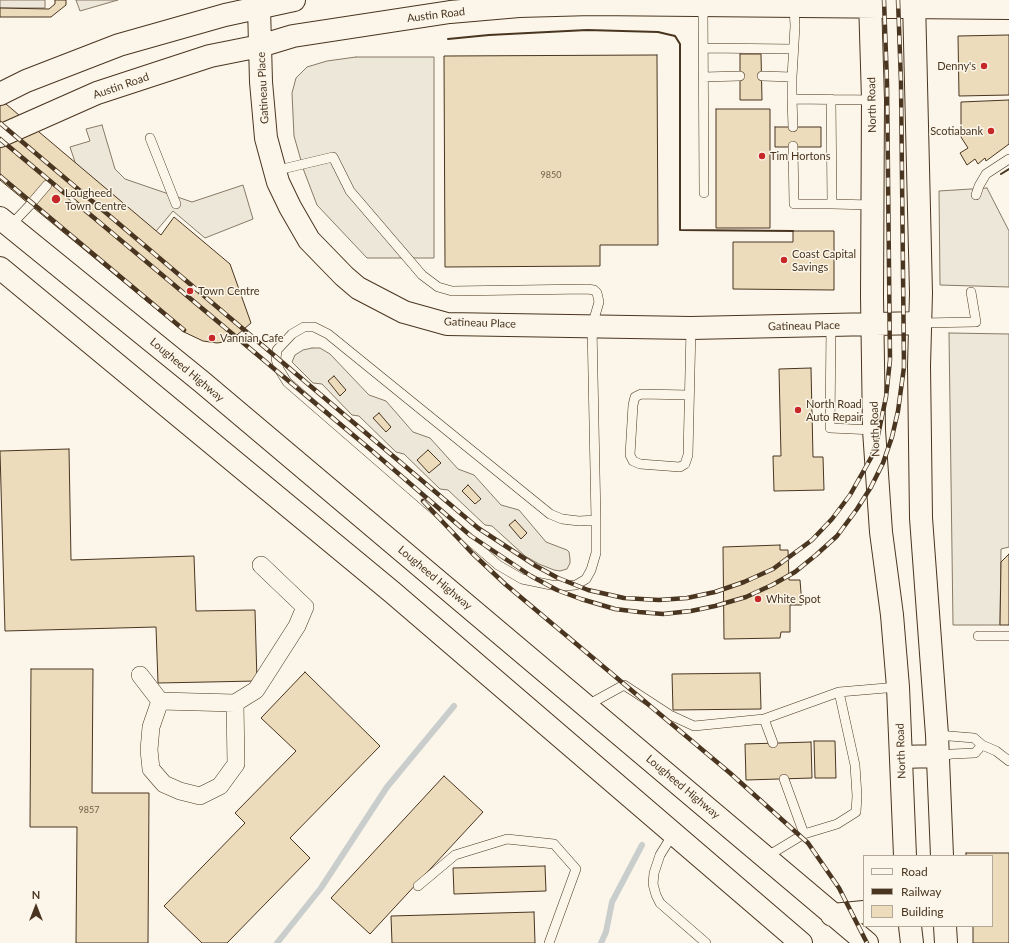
<!DOCTYPE html>
<style>
body{margin:0}
#map{position:relative;width:1009px;height:943px;overflow:hidden;background:#fbf6e9;font-family:Lato,sans-serif}
canvas{display:block}
.legend{position:absolute;left:863px;top:855px;width:130px;height:72px;box-sizing:border-box;background:#fbf6e9;border:1px solid #b4a999;margin:0;padding:5px 7px;list-style:none;font-size:12px;color:#4a3520}
.legend li{display:flex;align-items:center;gap:8px;height:20px}
.legend b{width:20px;border:1px solid #b4a999}
.north{position:absolute;left:16px;top:887px;width:40px;height:40px;-webkit-text-stroke:3px #fbf6e9;paint-order:stroke;rotate:0deg;font-size:11px;font-weight:700;line-height:16px;text-align:center;color:#4a3520}
.north::after{content:'';display:block;margin:auto;width:14px;height:18px;background:#4a3520;clip-path:polygon(50% 0,100% 100%,50% 72%,0 100%)}
</style>
<div id="map">
<canvas width="1009" height="943"></canvas>
<ul class="legend">
<li><b style="height:5px;background:#fbf6e9"></b>Road</li>
<li><b style="height:5px;background:#4a3520"></b>Railway</li>
<li><b style="height:11px;background:#ecdcbc"></b>Building</li>
</ul>
<div class="north">N</div>
</div>
<script>
const c = document.querySelector('canvas').getContext('2d');
c.lineJoin = 'round';
function fill(path, color) {
  c.fillStyle = color;
  c.fill(path, 'evenodd');
}
function shape(rows) {
  const path = new Path2D();
  for (const r of rows) {
    path.moveTo(r[0], r[1]);
    for (let i = 2; i < r.length; i += 2) path.lineTo(r[i], r[i + 1]);
  }
  return path;
}
function strokePath(path, color, width, dash) {
  c.strokeStyle = color;
  c.lineWidth = width;
  c.lineCap = dash ? 'butt' : 'round';
  c.setLineDash(dash || []);
  c.stroke(path);
}
function label(font, color, halo, rows, align = 'center') {
  c.font = font + ' Lato,sans-serif';
  c.lineWidth = 3;
  c.setLineDash([]);
  c.textBaseline = 'middle';
  c.strokeStyle = halo;
  c.fillStyle = color;
  for (const [text, x, y, turn = 0] of rows) {
    c.save();
    c.translate(x, y);
    c.rotate((+turn || 0) * Math.PI / 180);
    c.textAlign = isNaN(turn) ? turn : align;
    if (halo) c.strokeText(text, 0, 0);
    c.fillText(text, 0, 0);
    c.restore();
  }
}
const parking = shape([
 [0,0,45,0,45,8,0,8,0,0],
 [76,0,118,0,80,11,76,0],
 [356,57,434,57,434,258,367,258,317,205,304,171,294,136,292,93,296,78,307,67,327,61,356,57],
 [102,125,115,169,125,179,192,202,243,185,253,219,205,238,173,211,152,236,80,177,70,147,90,141,86,129,102,125],
 [987,188,1009,231,1009,287,940,285,939,191,987,188],
 [949,333,1009,334,1009,547,1001,549,1000,625,953,625,949,333],
 [312,348,320,348,330,354,369,395,386,401,413,432,430,438,458,469,474,475,501,505,519,510,546,542,567,550,569,552,570,559,570,563,567,569,560,571,554,570,539,564,525,556,492,526,485,525,448,490,440,489,404,454,396,452,359,416,352,415,322,384,313,383,292,362,295,355,303,350,312,348]
]);
fill(parking, '#ede7d9');
strokePath(parking, '#887966', 1);
strokePath(shape([
 [277,943,321,888,387,787,454,706],
 [601,943,606,932,612,902,642,845]
]), '#c9cecd', 6);
const building = shape([
 [55,0,66,0,66,5,51,17,0,17,0,8,49,9,55,4,55,0],
 [1009,35,1009,95,959,96,958,36,1009,35],
 [740,54,761,54,762,100,740,100,740,54],
 [657,55,658,245,600,245,600,266,445,267,444,56,657,55],
 [0,99,161,235,174,217,230,264,251,323,230,341,217,343,203,341,184,332,0,180,0,99],
 [1009,100,1009,144,986,161,985,158,978,164,975,159,967,165,960,153,968,148,961,137,961,102,1009,100],
 [716,109,770,109,770,228,716,228,716,109],
 [775,127,821,127,821,147,775,147,775,127],
 [793,231,834,231,834,290,733,289,733,242,793,242,793,231],
 [811,368,813,457,823,457,824,490,774,491,773,456,781,456,779,369,811,368],
 [334,376,346,390,340,396,328,381,334,376],
 [379,413,391,427,386,432,373,418,379,413],
 [69,449,71,560,194,556,196,611,255,610,257,681,158,683,156,627,5,631,0,451,69,449],
 [428,450,441,463,429,473,417,460,428,450],
 [468,485,481,499,475,504,462,491,468,485],
 [515,520,527,533,521,539,509,525,515,520],
 [780,545,780,550,788,550,789,580,800,580,802,605,790,605,790,632,781,632,780,638,724,639,723,547,780,545],
 [1009,554,1009,625,1000,625,1001,562,1009,554],
 [31,669,93,669,92,793,149,793,148,943,76,943,77,827,30,827,31,669],
 [305,672,380,746,290,838,310,858,227,943,202,943,164,906,245,823,235,813,296,751,261,718,305,672],
 [760,673,761,709,673,710,672,674,760,673],
 [814,741,835,741,836,778,815,778,814,741],
 [811,742,812,778,746,780,745,744,811,742],
 [444,776,483,812,370,934,331,898,444,776],
 [966,853,1009,853,1009,943,973,943,973,926,992,926,992,856,966,856,966,853],
 [545,866,546,891,454,894,453,868,545,866],
 [534,912,535,943,392,943,391,916,534,912]
]);
fill(building, '#ecdcbc');
strokePath(building, '#4a3520', 1);
const lane = shape([
 [703,6,704,193],
 [794,6,795,26,792,77,792,99,873,100],
 [703,48,794,49],
 [762,76,792,77],
 [703,77,740,76],
 [792,99,793,127],
 [150,138,176,204],
 [793,146,794,204,832,204,831,99],
 [274,171,333,157,350,191,422,275,438,287,452,291,587,289,594,290,597,293,599,302,592,326,596,520,596,553,591,570,586,579,576,585,564,586,551,585,522,579,498,565,287,382,279,369,276,359,277,350,292,334,304,327,314,327,328,334,550,514,562,519,579,521,596,520],
 [976,195,979,186,986,174,1009,159],
 [832,204,872,205],
 [10,226,29,206,47,185],
 [921,323,976,322,971,292],
 [831,326,830,428,874,430],
 [689,395,641,394,635,397,633,405,630,455,633,461,640,464,680,467,685,464,688,455,691,328],
 [978,636,1009,636],
 [586,706,624,685,670,715,694,726,764,719,839,692],
 [764,719,773,743],
 [937,735,974,738,982,745,996,751,1009,761],
 [938,756,952,754,975,753,982,745],
 [784,779,804,834],
 [673,834,660,855,654,873,653,884,656,895,660,903,706,943],
 [766,857,804,834,837,824,856,812,857,796,855,765,839,692,898,687],
 [418,886,455,855,507,839,554,844,576,869,549,943]
]);
const street = shape([
 [140,675,160,701,235,703,256,690,297,626,305,607,261,565],
 [160,701,151,727,149,750,151,769,164,784,180,791,200,796,220,786,236,764,235,703]
]);
const secondary = shape([
 [870,0,873,100,872,296,874,430,881,532,892,615,898,687,905,856],
 [914,0,921,293,919,366,921,518,937,735,942,856],
 [259,7,261,82,266,138,278,182,290,207,309,240,344,276,358,288,404,312,447,324,691,328,921,323],
 [0,94,26,81,119,45,225,15,294,0],
 [0,136,97,93,210,56,260,46,293,36,450,12,519,6,592,4,1009,8],
 [901,757,937,756],
 [910,926,912,943],
 [945,926,946,943]
]);
const primary = shape([
 [0,218,202,382,867,943],
 [0,268,392,592,801,943],
 [832,915,864,912]
]);
strokePath(lane, '#4a3520', 10);
strokePath(street, '#4a3520', 18);
strokePath(secondary, '#4a3520', 24);
strokePath(primary, '#4a3520', 24);
strokePath(lane, '#fbf6e9', 9);
strokePath(street, '#fbf6e9', 17);
strokePath(secondary, '#fbf6e9', 22);
strokePath(primary, '#fbf6e9', 22);
const rail = shape([
 [0,123,478,528,536,566,558,578,588,590,624,598,659,600,687,598,715,592,744,582,773,569,812,540,832,519,850,495,872,456,877,440,886,397,890,360,887,83,884,0],
 [0,139,371,450,471,536,531,576,557,590,581,599,615,609,639,612,663,614,691,611,715,606,746,597,772,585,795,572,816,555,837,536,857,509,871,487,883,463,892,437,898,411,904,367,901,82,898,0],
 [0,176,184,330],
 [423,501,472,553,505,584,730,773,808,843,839,888,867,943]
]);
strokePath(rail, '#4a3520', 4.5);
strokePath(rail, '#fbf6e9', 3, [9]);
strokePath(shape([
 [448,39,489,35,587,30,658,32,675,36,680,44,680,230,793,231],
 [1001,174,1009,169]
]), '#4a3520', 2);
for (const [x, y, r, color] of [
 [984,66,4,"#c62828"],
 [991,131,4,"#c62828"],
 [762,156,4,"#c62828"],
 [56,199,5,"#c62828"],
 [784,260,4,"#c62828"],
 [190,291,4,"#c62828"],
 [212,338,4,"#c62828"],
 [798,410,4,"#c62828"],
 [758,599,4,"#c62828"]
]) {
  const dot = new Path2D();
  dot.arc(x, y, r, 0, 2 * Math.PI);
  c.fillStyle = color;
  c.fill(dot);
  strokePath(dot, '#fbf6e9', 1.5);
}
label('9px', '#725f47', null, [
 ["9850",551,175],
 ["9857",89,810]
]);
label('11px', '#4a3520', '#fbf6e9', [
 ["Austin Road",436,15,-7],
 ["Austin Road",121,86,-19],
 ["Gatineau Place",263,88,-93],
 ["North Road",872,105,-91],
 ["Gatineau Place",480,323,2],
 ["Gatineau Place",804,326,-1],
 ["Lougheed Highway",187,370,40],
 ["North Road",875,429,-92],
 ["Lougheed Highway",435,578,40],
 ["North Road",901,751,-92],
 ["Lougheed Highway",683,787,40]
]);
label('11px', '#4a3520', '#fbf6e9', [
 ["Denny's",976,66,"right"],
 ["Scotiabank",983,131,"right"],
 ["Tim Hortons",770,156],
 ["Lougheed",65,193],
 ["Town Centre",65,206],
 ["Coast Capital",792,254],
 ["Savings",792,267],
 ["Town Centre",198,291],
 ["Vannian Cafe",220,338],
 ["North Road",806,404],
 ["Auto Repair",806,417],
 ["White Spot",766,599]
], 'left');
</script>
